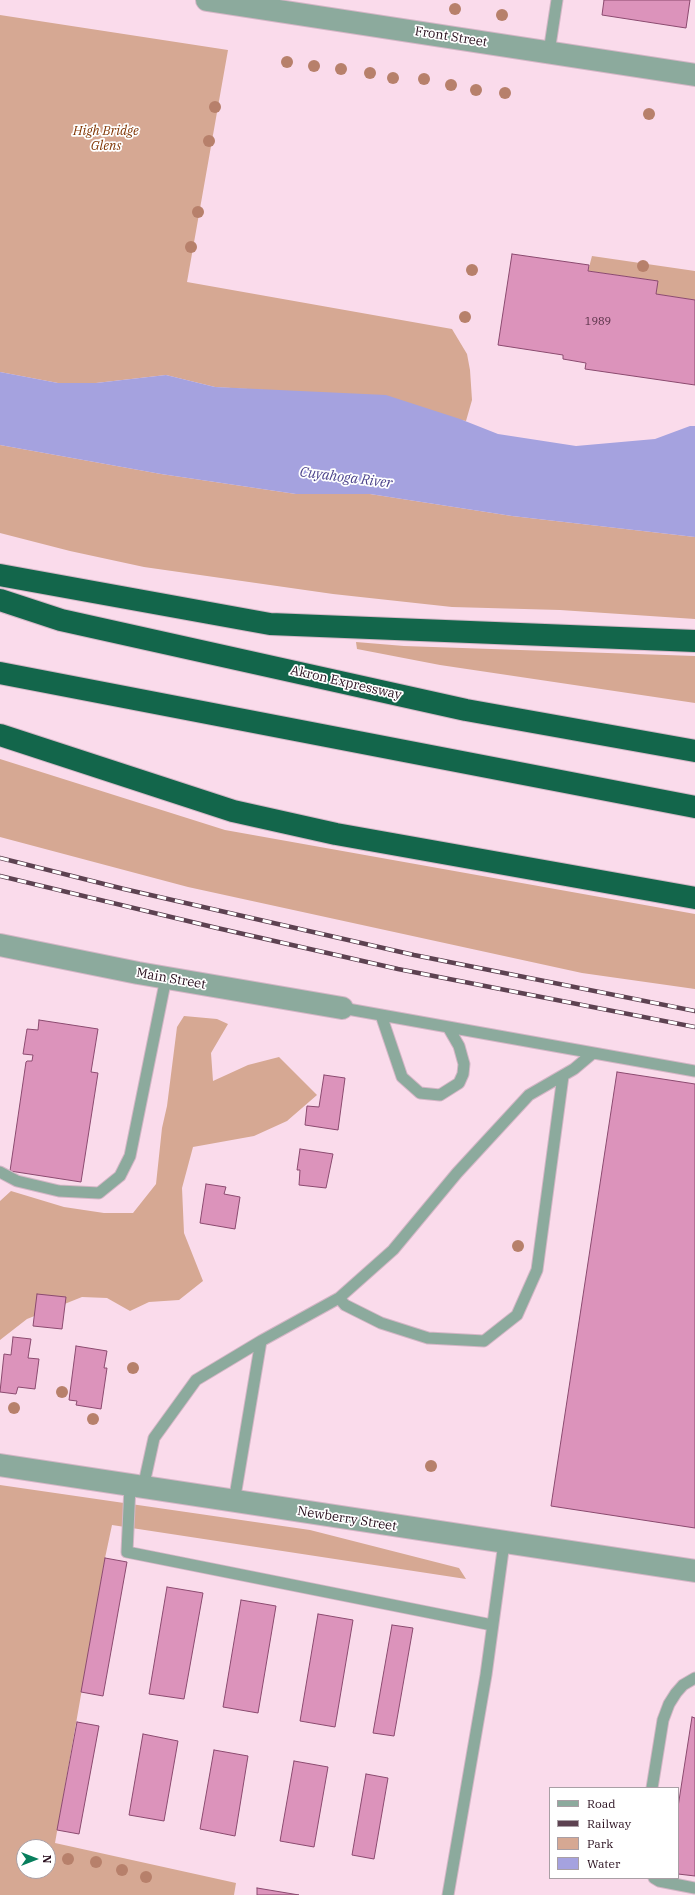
<!DOCTYPE html>
<style>
body{margin:0}
#map{position:relative;width:695px;height:1895px;overflow:hidden;background:#fadbeb;font-family:"IBM Plex Serif",serif}
canvas{display:block}
.legend{position:absolute;left:549px;top:1787px;width:130px;height:92px;box-sizing:border-box;background:#fff;border:1px solid #a99fa5;margin:0;padding:5px 7px;list-style:none;font-size:12px;color:#280e1d}
.legend li{display:flex;align-items:center;gap:8px;height:20px}
.legend b{width:20px;border:1px solid #a99fa5}
.north{position:absolute;left:16px;top:1839px;width:40px;height:40px;box-sizing:border-box;background:#fff;border:1px solid #a99fa5;border-radius:50%;rotate:90deg;font-size:11px;font-weight:700;line-height:16px;text-align:center;color:#280e1d}
.north::after{content:'';display:block;margin:auto;width:14px;height:18px;background:#087f5d;clip-path:polygon(50% 0,100% 100%,50% 72%,0 100%)}
</style>
<div id="map">
<canvas width="695" height="1895"></canvas>
<ul class="legend">
<li><b style="height:5px;background:#8caa9d"></b>Road</li>
<li><b style="height:5px;background:#5d4251"></b>Railway</li>
<li><b style="height:11px;background:#d6a893"></b>Park</li>
<li><b style="height:11px;background:#a5a2df"></b>Water</li>
</ul>
<div class="north">N</div>
</div>
<script>
const c = document.querySelector('canvas').getContext('2d');
c.lineJoin = 'round';
function fill(path, color) {
  c.fillStyle = color;
  c.fill(path, 'evenodd');
}
function shape(rows) {
  const path = new Path2D();
  for (const r of rows) {
    path.moveTo(r[0], r[1]);
    for (let i = 2; i < r.length; i += 2) path.lineTo(r[i], r[i + 1]);
  }
  return path;
}
function strokePath(path, color, width, dash) {
  c.strokeStyle = color;
  c.lineWidth = width;
  c.lineCap = dash ? 'butt' : 'round';
  c.setLineDash(dash || []);
  c.stroke(path);
}
function label(font, color, halo, rows, align = 'center') {
  c.font = font + ' "IBM Plex Serif",serif';
  c.lineWidth = 3.5;
  c.setLineDash([]);
  c.textBaseline = 'middle';
  c.strokeStyle = halo;
  c.fillStyle = color;
  for (const [text, x, y, turn = 0] of rows) {
    c.save();
    c.translate(x, y);
    c.rotate((+turn || 0) * Math.PI / 180);
    c.textAlign = isNaN(turn) ? turn : align;
    if (halo) c.strokeText(text, 0, 0);
    c.fillText(text, 0, 0);
    c.restore();
  }
}
fill(shape([
 [0,15,228,50,187,282,452,329,467,354,470,370,472,400,466,421,297,392,215,387,166,375,96,383,58,383,0,372],
 [592,256,695,271,695,300,656,294,657,281,588,271],
 [0,445,161,474,296,494,370,494,512,516,695,537,695,619,560,610,452,607,333,594,144,567,70,551,0,533],
 [356,642,404,646,695,656,695,703,440,665,357,649],
 [0,759,225,830,695,914,695,989,582,973,188,887,0,837],
 [184,1016,217,1019,228,1024,211,1053,213,1081,248,1065,279,1057,317,1095,287,1121,254,1136,193,1147,182,1188,184,1233,203,1281,179,1300,149,1302,130,1311,107,1298,82,1297,27,1319,0,1340,0,1201,11,1191,64,1207,104,1213,133,1213,156,1184,162,1128,167,1106,177,1027],
 [0,1485,310,1530,459,1568,466,1579,112,1525,105,1558,55,1843,236,1883,234,1895,0,1895],
 [24,1847,48,1847,48,1871,24,1871]
]), '#d6a893');
fill(shape([
 [0,372,58,383,96,383,166,375,215,387,386,395,460,419,498,434,576,446,655,439,690,426,695,426,695,537,512,516,370,494,296,494,161,474,0,445]
]), '#a5a2df');
const building = shape([
 [604,0,690,0,686,28,602,15,604,0],
 [512,254,589,265,588,271,658,281,656,294,695,300,695,385,585,369,586,363,563,359,563,355,498,345,512,254],
 [39,1020,98,1029,91,1072,98,1073,81,1182,10,1171,26,1062,27,1061,32,1061,33,1055,23,1054,27,1029,38,1030,39,1020],
 [617,1072,695,1084,695,1528,551,1506,617,1072],
 [324,1075,345,1078,338,1130,305,1125,307,1106,319,1107,324,1075],
 [300,1149,333,1154,326,1188,299,1185,300,1170,297,1170,300,1149],
 [206,1184,226,1187,224,1194,240,1197,235,1229,200,1223,206,1184],
 [37,1294,66,1297,62,1329,33,1326,37,1294],
 [13,1337,31,1339,28,1358,39,1359,35,1389,18,1387,16,1394,0,1392,4,1354,11,1355,13,1337],
 [76,1346,107,1351,104,1368,107,1368,101,1409,76,1405,77,1401,69,1400,76,1346],
 [105,1558,127,1562,103,1696,81,1692,105,1558],
 [167,1587,203,1593,184,1699,149,1694,167,1587],
 [241,1600,276,1606,258,1713,223,1707,241,1600],
 [318,1614,353,1620,335,1727,300,1721,318,1614],
 [392,1625,413,1628,394,1736,373,1733,392,1625],
 [692,1717,695,1718,695,1876,678,1874,678,1807,692,1717],
 [77,1722,99,1726,79,1834,57,1830,77,1722],
 [143,1734,178,1741,164,1821,129,1815,143,1734],
 [214,1750,248,1756,235,1836,200,1829,214,1750],
 [294,1761,328,1767,314,1847,280,1841,294,1761],
 [366,1774,388,1778,374,1859,352,1855,366,1774],
 [257,1888,299,1895,257,1895,257,1888]
]);
fill(building, '#dc93bb');
strokePath(building, '#8b4a6f', 1);
const service = shape([
 [549,52,557,0],
 [342,1008,695,1071],
 [381,1015,402,1077,420,1093,440,1095,459,1083,463,1074,464,1064,459,1046,448,1027],
 [0,1172,17,1181,59,1191,99,1193,120,1176,130,1156,166,978],
 [339,1298,345,1305,381,1323,428,1338,484,1341,517,1315,537,1270,563,1076],
 [130,1486,127,1552,492,1625],
 [143,1488,154,1438,196,1380,261,1341,339,1298,393,1250,457,1173,529,1095,574,1069,593,1053],
 [234,1502,261,1341],
 [652,1788,663,1720,669,1704,676,1693,683,1685,695,1678],
 [654,1878,659,1881,695,1888],
 [448,1895,486,1675,504,1543]
]);
const minor = shape([
 [0,945,138,973,342,1008]
]);
const tertiary = shape([
 [207,0,695,75],
 [0,1465,695,1571]
]);
const motorway = shape([
 [0,575,270,624,695,641],
 [0,600,61,620,466,710,695,751],
 [0,673,695,807],
 [0,735,233,811,336,834,695,898]
]);
strokePath(service, '#d4b6c6', 13);
strokePath(minor, '#d4b6c6', 24);
strokePath(tertiary, '#d4b6c6', 24);
strokePath(motorway, '#d4b6c6', 24);
strokePath(service, '#8caa9d', 11);
strokePath(minor, '#8caa9d', 22);
strokePath(tertiary, '#8caa9d', 22);
strokePath(motorway, '#13664b', 22);
const rail = shape([
 [0,858,124,889,414,955,695,1011],
 [0,876,217,928,398,969,695,1027]
]);
strokePath(rail, '#5d4251', 4.5);
strokePath(rail, '#fff', 3, [9]);
c.fillStyle = '#b7806b';
for (const [x, y] of [
 [455,9],
 [502,15],
 [287,62],
 [314,66],
 [341,69],
 [370,73],
 [393,78],
 [424,79],
 [451,85],
 [476,90],
 [505,93],
 [215,107],
 [649,114],
 [209,141],
 [198,212],
 [191,247],
 [643,266],
 [472,270],
 [465,317],
 [518,1246],
 [133,1368],
 [62,1392],
 [14,1408],
 [93,1419],
 [431,1466],
 [68,1859],
 [96,1862],
 [122,1870],
 [146,1877]
]) {
  c.beginPath();
  c.arc(x, y, 6, 0, 2 * Math.PI);
  c.fill();
}
label('11px', '#552f44', null, [
 ["1989",598,322]
]);
label('13px', '#280e1d', '#fff', [
 ["Front Street",451,37,9],
 ["Akron Expressway",346,683,13],
 ["Main Street",171,979,10],
 ["Newberry Street",347,1519,9]
]);
label('italic 13px', '#803503', '#fff', [
 ["High Bridge",106,131],
 ["Glens",106,146]
]);
label('italic 14px', '#4b428b', '#fff', [
 ["Cuyahoga River",346,478,7]
]);
</script>
